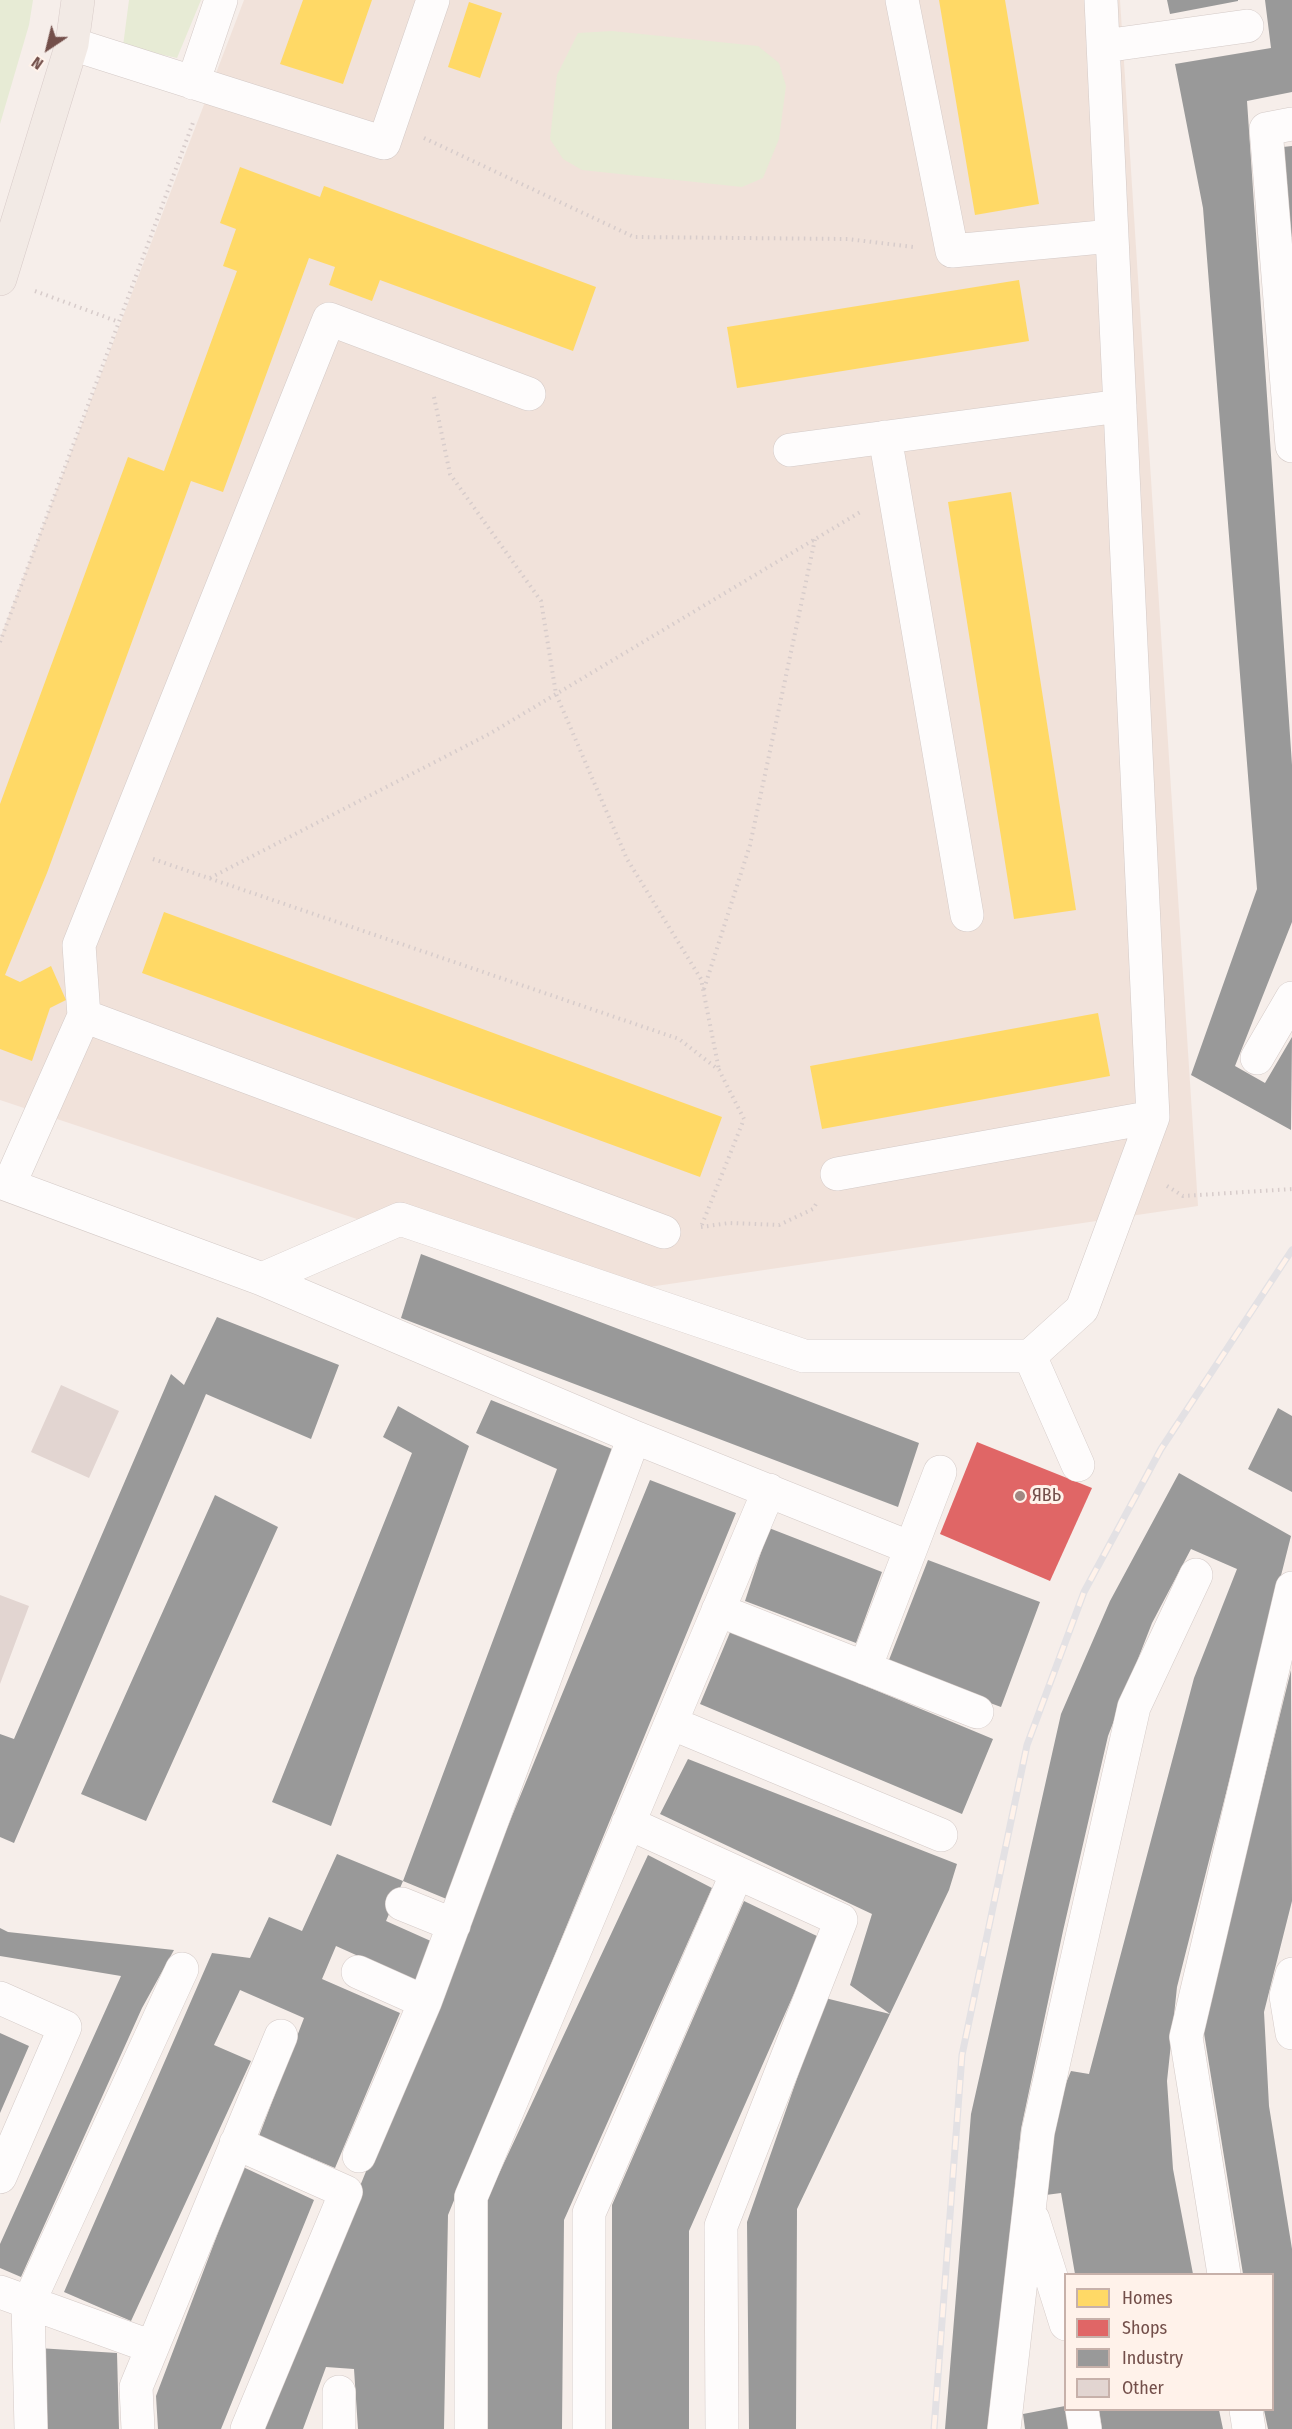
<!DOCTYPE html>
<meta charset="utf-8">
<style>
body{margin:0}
#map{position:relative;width:1292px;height:2429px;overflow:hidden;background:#f6eeea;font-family:"Fira Sans Condensed",sans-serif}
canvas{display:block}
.legend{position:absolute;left:1064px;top:2273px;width:210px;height:138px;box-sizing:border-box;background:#fff2ea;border:2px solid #c7b1aa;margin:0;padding:8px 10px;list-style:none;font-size:18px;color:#734f4a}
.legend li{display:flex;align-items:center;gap:12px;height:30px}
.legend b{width:30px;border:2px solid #c7b1aa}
.north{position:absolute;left:18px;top:18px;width:60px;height:60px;-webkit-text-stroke:4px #fff2ea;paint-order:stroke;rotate:215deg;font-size:16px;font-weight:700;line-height:24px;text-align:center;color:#734f4a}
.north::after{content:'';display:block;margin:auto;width:21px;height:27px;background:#734f4a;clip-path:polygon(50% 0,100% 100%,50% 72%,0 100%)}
</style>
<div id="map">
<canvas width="1292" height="2429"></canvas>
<ul class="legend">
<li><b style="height:16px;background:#ffd966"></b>Homes</li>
<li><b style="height:16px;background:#e06666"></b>Shops</li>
<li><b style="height:16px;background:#999"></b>Industry</li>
<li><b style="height:16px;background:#e2d5d1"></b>Other</li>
</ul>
<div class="north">N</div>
</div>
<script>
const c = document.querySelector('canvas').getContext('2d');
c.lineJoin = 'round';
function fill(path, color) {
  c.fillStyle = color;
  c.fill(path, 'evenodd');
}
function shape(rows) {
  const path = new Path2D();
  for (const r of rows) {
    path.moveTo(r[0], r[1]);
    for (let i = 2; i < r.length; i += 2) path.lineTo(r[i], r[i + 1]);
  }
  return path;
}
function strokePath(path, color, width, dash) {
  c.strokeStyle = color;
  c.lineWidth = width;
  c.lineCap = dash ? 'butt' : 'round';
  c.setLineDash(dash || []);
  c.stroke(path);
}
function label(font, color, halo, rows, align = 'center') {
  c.font = font + ' "Fira Sans Condensed",sans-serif';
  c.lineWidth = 6;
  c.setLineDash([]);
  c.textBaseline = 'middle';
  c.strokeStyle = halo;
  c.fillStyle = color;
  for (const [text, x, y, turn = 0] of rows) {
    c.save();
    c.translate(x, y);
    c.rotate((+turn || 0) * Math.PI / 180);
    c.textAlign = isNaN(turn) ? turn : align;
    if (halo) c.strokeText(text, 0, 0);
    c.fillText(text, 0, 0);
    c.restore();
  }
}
fill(shape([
 [244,0,1120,0,1198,1206,588,1296,0,1100,0,638]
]), '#f1e2da');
fill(shape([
 [0,0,33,0,29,25,0,124],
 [129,0,201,0,177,58,123,46],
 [612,31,758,46,779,63,786,86,779,139,763,178,742,187,582,170,563,159,550,139,557,75,578,33]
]), '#e7ebd5');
fill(shape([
 [303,0,372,0,343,84,280,64],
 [939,0,1005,0,1039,204,975,215],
 [469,2,502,13,480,78,448,67],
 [240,167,320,197,324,186,596,287,573,351,380,280,372,301,329,285,335,267,309,258,223,492,191,481,47,873,5,975,20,982,51,966,66,1000,50,1008,32,1061,0,1049,0,804,128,457,164,471,237,271,223,266,236,229,220,223],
 [1019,280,1029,341,737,388,727,327],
 [1011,492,1076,910,1014,919,948,502],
 [164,912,722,1117,700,1177,142,973],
 [1098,1013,1110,1076,822,1129,810,1066]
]), '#ffd966');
fill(shape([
 [977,1442,1092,1488,1050,1581,940,1534]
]), '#e06666');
fill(shape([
 [1167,0,1238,0,1238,1,1170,14],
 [1265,0,1292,0,1292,92,1247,101,1292,765,1292,922,1235,1066,1265,1083,1292,1037,1291,1130,1191,1075,1257,889,1203,208,1175,64,1271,48],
 [1292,146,1292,237,1290,238,1283,147],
 [421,1254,919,1443,898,1507,401,1318],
 [217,1317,339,1365,311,1439,206,1394,14,1843,0,1837,0,1734,14,1739,171,1374,184,1385],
 [491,1400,612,1449,449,1900,403,1881,557,1469,476,1433],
 [398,1406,469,1446,331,1826,272,1802,412,1453,383,1437],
 [1278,1408,1292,1416,1292,1492,1248,1469],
 [1179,1473,1291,1536,1177,1987,1167,2081,1173,2169,1193,2274,1075,2274,1061,2193,1038,2196,1049,2124,1071,2071,1089,2074,1194,1678,1237,1569,1191,1549,1152,1623,1108,1736,1063,1931,1021,2129,990,2429,945,2429,971,2114,1061,1714,1110,1601],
 [650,1480,736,1513,448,2215,444,2429,358,2429,354,2369,326,2367,303,2429,265,2429,291,2354],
 [215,1495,278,1527,146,1821,81,1794],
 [769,1528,882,1572,856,1643,745,1601],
 [928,1560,1040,1602,1001,1707,887,1665],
 [731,1630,993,1739,962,1814,700,1704],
 [1291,1670,1292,1901,1264,2012,1269,2106,1292,2249,1292,2429,1268,2429,1264,2410,1272,2410,1272,2274,1243,2274,1203,2027],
 [688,1759,957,1864,949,1890,890,2014,797,2209,796,2429,749,2429,747,2222,825,1998,890,2014,850,1985,872,1914,660,1814],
 [337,1854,403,1881,386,1921,433,1942,416,1982,336,1946,322,1979,400,2013,335,2168,259,2136,304,2018,240,1990,214,2045,251,2061,131,2321,64,2292,212,1953,250,1958,269,1917,302,1931],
 [648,1855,712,1888,564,2220,562,2429,486,2429,488,2197],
 [744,1901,819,1937,689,2231,689,2429,612,2429,612,2205],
 [0,1928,8,1932,174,1950,142,2008,21,2277,0,2268,0,2244,121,1976,0,1956],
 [0,2033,29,2046,0,2113],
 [243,2167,314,2200,221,2429,158,2429,156,2396],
 [38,2348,117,2353,119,2429,41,2429],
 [1065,2406,1069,2429,1025,2429,1023,2414],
 [1099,2410,1219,2410,1223,2429,1102,2429]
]), '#999');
fill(shape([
 [61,1385,119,1411,89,1478,31,1452],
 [0,1595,29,1606,0,1684]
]), '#e2d5d1');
const minor = shape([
 [902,0,952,251,1112,236],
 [72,44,384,143,433,0],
 [1104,46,1247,26],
 [193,83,221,0],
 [1292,124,1266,129,1292,446],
 [885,437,967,915],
 [790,450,1120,406],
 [84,1016,664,1232],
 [1257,1058,1292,998],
 [837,1174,1153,1117],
 [0,1182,262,1279,634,1437,911,1548,940,1472],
 [9,1185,84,1016,79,945,329,319,529,394],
 [262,1279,400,1219,804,1356,1030,1356,1082,1309,1153,1117,1101,0],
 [1030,1356,1078,1465],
 [718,1610,977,1712],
 [865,1668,911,1548],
 [671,1723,941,1835],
 [628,1823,841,1920,721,2226,722,2429],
 [402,1904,454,1925],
 [358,1972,425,2002],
 [1292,1974,1286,1996,1292,2033],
 [0,1998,65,2027,0,2177],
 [236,2143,346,2192,247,2429],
 [359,2156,425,2002,634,1437],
 [1033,2219,1066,2324],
 [1224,2274,1186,2037,1292,1588],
 [0,2292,152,2347],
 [339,2392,339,2429],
 [1082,2410,1085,2429],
 [1246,2410,1249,2429],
 [31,2429,28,2304,182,1969],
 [138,2429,136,2387,281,2036],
 [471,2429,471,2197,769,1490],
 [589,2429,589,2213,737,1873],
 [1004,2429,1038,2132,1134,1707,1196,1575]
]);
const major = shape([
 [0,279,72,44,78,0]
]);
strokePath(minor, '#d4cac7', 34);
strokePath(major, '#d8cbc9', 34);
strokePath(shape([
 [424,138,634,237,848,239,913,247],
 [35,291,119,322],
 [434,397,450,474,541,601,556,694,627,859,701,979,719,1070],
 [0,642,194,120],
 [153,859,679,1039,719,1070,744,1119,701,1227],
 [210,878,491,733,862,511],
 [704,989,750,845,815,539],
 [1167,1186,1183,1196,1292,1189],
 [701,1227,729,1223,779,1225,813,1209,816,1204]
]), '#d7cccb', 4, [1.5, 4.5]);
strokePath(minor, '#fefcfc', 33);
strokePath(major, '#f2eae5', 33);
const rail = shape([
 [934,2429,962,2055,1027,1745,1084,1592,1161,1449,1292,1250]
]);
strokePath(rail, '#e3e1e4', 7);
strokePath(rail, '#fff2ea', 4.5, [14]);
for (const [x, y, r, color] of [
 [1020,1496,6,"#a18782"]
]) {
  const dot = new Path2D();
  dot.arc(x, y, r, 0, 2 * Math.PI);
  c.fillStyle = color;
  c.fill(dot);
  strokePath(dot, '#fff2ea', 2);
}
label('18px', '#734f4a', '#fff2ea', [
 ["ЯВЬ",1032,1496]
], 'left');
</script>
